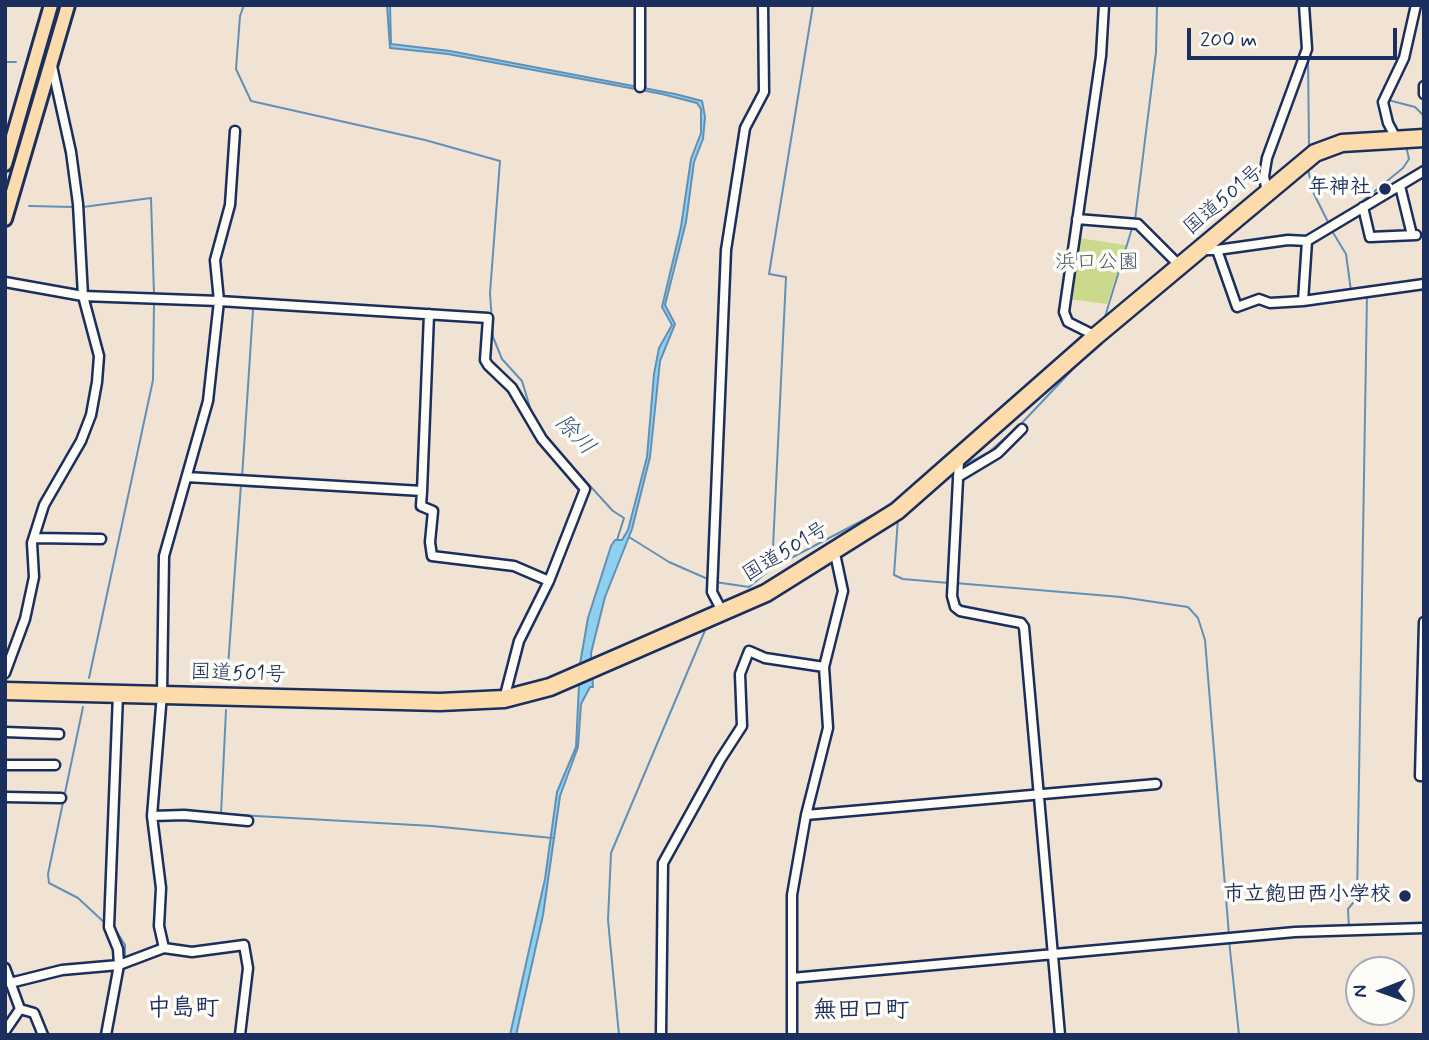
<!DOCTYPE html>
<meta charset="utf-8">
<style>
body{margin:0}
#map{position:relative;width:1429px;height:1040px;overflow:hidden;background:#f0e3d4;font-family:Mynerve,sans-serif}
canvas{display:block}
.frame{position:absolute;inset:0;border:7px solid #1b2f5e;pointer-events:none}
.north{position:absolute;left:1345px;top:956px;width:70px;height:70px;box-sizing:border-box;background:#fdfcf7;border:2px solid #a3aaba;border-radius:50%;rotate:269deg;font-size:19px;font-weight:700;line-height:28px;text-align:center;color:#1b2f5e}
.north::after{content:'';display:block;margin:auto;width:24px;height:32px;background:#1b2f5e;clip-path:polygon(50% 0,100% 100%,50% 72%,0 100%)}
.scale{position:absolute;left:1187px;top:28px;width:210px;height:32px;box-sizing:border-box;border:4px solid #1b2f5e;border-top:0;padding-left:9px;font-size:21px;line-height:24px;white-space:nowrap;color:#1b2f5e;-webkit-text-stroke:5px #fdfcf7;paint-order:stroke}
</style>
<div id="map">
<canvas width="1429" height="1040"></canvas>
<div class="frame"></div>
<div class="north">N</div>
<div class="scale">200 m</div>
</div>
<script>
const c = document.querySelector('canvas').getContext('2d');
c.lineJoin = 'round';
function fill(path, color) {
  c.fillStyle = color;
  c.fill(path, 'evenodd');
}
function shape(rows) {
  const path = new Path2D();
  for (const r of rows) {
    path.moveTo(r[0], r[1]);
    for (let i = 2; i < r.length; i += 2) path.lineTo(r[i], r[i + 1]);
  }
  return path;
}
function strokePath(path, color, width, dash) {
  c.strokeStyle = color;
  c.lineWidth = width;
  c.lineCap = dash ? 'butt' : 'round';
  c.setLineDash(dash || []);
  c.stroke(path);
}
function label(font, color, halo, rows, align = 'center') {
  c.font = font + ' Mynerve,"Klee One",sans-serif';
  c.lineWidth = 7;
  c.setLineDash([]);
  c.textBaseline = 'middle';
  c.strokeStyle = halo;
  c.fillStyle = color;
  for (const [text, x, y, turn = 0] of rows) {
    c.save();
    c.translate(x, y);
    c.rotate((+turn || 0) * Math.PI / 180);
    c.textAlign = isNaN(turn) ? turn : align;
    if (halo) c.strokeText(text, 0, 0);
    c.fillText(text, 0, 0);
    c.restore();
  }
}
fill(shape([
 [1078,238,1126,245,1107,304,1069,299]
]), '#cbd98d');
const water = shape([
 [387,5,390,5,391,44,450,51,675,94,702,101,705,117,703,139,694,162,686,222,665,305,675,324,660,361,650,457,632,529,605,597,591,653,593,687,590,687,581,704,578,747,560,796,543,915,516,1035,510,1035,545,879,557,792,576,747,580,664,588,618,611,546,615,540,622,540,628,530,647,457,654,374,659,348,672,325,662,307,681,227,691,159,701,133,701,109,697,103,662,94,448,54,390,48,387,5]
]);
fill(water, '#8fd0f1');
strokePath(water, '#6190b6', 2);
strokePath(shape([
 [244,5,240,16,236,69,251,101,425,140,500,161,490,293,493,337,502,359,522,381,532,414],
 [1308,5,1310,36],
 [1308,55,1309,147],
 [5,62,16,62],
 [1388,100,1415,107,1424,116],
 [1308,170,1314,194,1328,222],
 [29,206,74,207],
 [83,207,151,198,154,294],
 [1353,209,1403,168,1409,159,1406,146],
 [1135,220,1156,52,1157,5],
 [1332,231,1346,254,1351,291],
 [1104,320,1133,225],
 [547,439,613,511,624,518,617,540],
 [963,466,989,452,1020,425,1090,351],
 [242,478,253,310],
 [242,486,416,495],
 [898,518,894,575,903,579,949,583],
 [629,537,669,562,710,580],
 [772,568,786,277,769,274,813,5],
 [715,582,749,587,772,568,890,506],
 [955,583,1121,597,1188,607,1198,618,1205,640,1229,935],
 [89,678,153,380,154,303],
 [227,681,241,484],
 [83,707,48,874,49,883,78,898,106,924],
 [226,710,221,814,432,826,552,838],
 [112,924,125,945,125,959],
 [1349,929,1348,909,1357,898,1367,294],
 [1229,940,1239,1035],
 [117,996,124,968],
 [619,1035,608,920,611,853,706,628]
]), '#6190b6', 2);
const street = shape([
 [640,5,640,87],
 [1424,86,1424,94],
 [1397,140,1388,123,1383,102,1404,58,1416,5],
 [1400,186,1412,235],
 [1267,193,1264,176,1267,158,1307,49,1304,5],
 [1363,207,1370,237,1416,235],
 [1077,219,1138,224,1180,266],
 [1200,250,1217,250,1237,307,1259,299,1270,303,1303,301,1424,284],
 [1217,250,1288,240,1307,241],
 [5,282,83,296,219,301,488,318,485,360,488,365,512,388,542,439,585,489,549,581,519,641,504,699],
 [1303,301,1307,241,1424,171],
 [1096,336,1068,322,1064,312,1101,56,1104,5],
 [959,460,952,596,955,607,960,611,1021,623,1024,627,1060,1035],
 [187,477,422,491,421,506,433,511,430,542,432,556,514,566,549,581],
 [958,477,998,453,1022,429],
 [422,491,429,314],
 [34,538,101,539],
 [722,611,712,592,726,250,745,128,764,92,763,5],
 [1424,622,1420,776,1424,776],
 [5,673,25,619,34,577,32,543,44,505,81,441,91,415,97,382,99,356,83,296,78,204,71,152,52,66],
 [5,732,59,734],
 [5,765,55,765],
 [5,797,61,798],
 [806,815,1156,784],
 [152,816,184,815,248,821],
 [164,948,159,926,161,888,152,816,162,694,164,556,208,401,219,301,215,260,230,205,235,131],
 [5,968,20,1009],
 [792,978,1295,932,1424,928],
 [10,983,62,970,119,965,164,948,192,952,244,945,248,968,240,1035],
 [20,1009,34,1013,43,1035],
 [5,1031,20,1009],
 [106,1035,119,965,118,949,109,927,118,694],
 [661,1035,663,863,720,760,742,726,740,674,749,651,765,658,824,667],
 [792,1035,792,895,806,815,828,728,824,667,843,591,834,549]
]);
const primary = shape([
 [5,164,51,5],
 [5,219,68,5]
]);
const highway = shape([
 [5,691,440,702,504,699,550,687,766,593,897,511,1096,336,1315,153,1342,143,1424,138]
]);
strokePath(street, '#1b2f5e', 13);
strokePath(primary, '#1b2f5e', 18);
strokePath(highway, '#1b2f5e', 21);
strokePath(street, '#fdfcf7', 8);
strokePath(primary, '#fcdcac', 12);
strokePath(highway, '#fcdcac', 16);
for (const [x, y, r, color] of [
 [1385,189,7,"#1b2f5e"],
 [1405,896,7,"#1b2f5e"]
]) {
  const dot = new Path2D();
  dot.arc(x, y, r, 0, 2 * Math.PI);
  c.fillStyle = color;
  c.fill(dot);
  strokePath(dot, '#fdfcf7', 2.5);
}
label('bold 21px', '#1b2f5e', '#fdfcf7', [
 ["年神社",1371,189],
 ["市立飽田西小学校",1391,896]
], 'right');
label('21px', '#1b2f5e', '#fdfcf7', [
 ["国道501号",1224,201,-40],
 ["国道501号",786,553,-31],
 ["国道501号",238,675,2]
]);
label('21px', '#475a6a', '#fdfcf7', [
 ["浜口公園",1097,264]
]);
label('italic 23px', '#385783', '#fdfcf7', [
 ["除川",574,436,46]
]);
label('bold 24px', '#1b2f5e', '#fdfcf7', [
 ["中島町",183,1010],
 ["無田口町",861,1012]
]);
</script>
